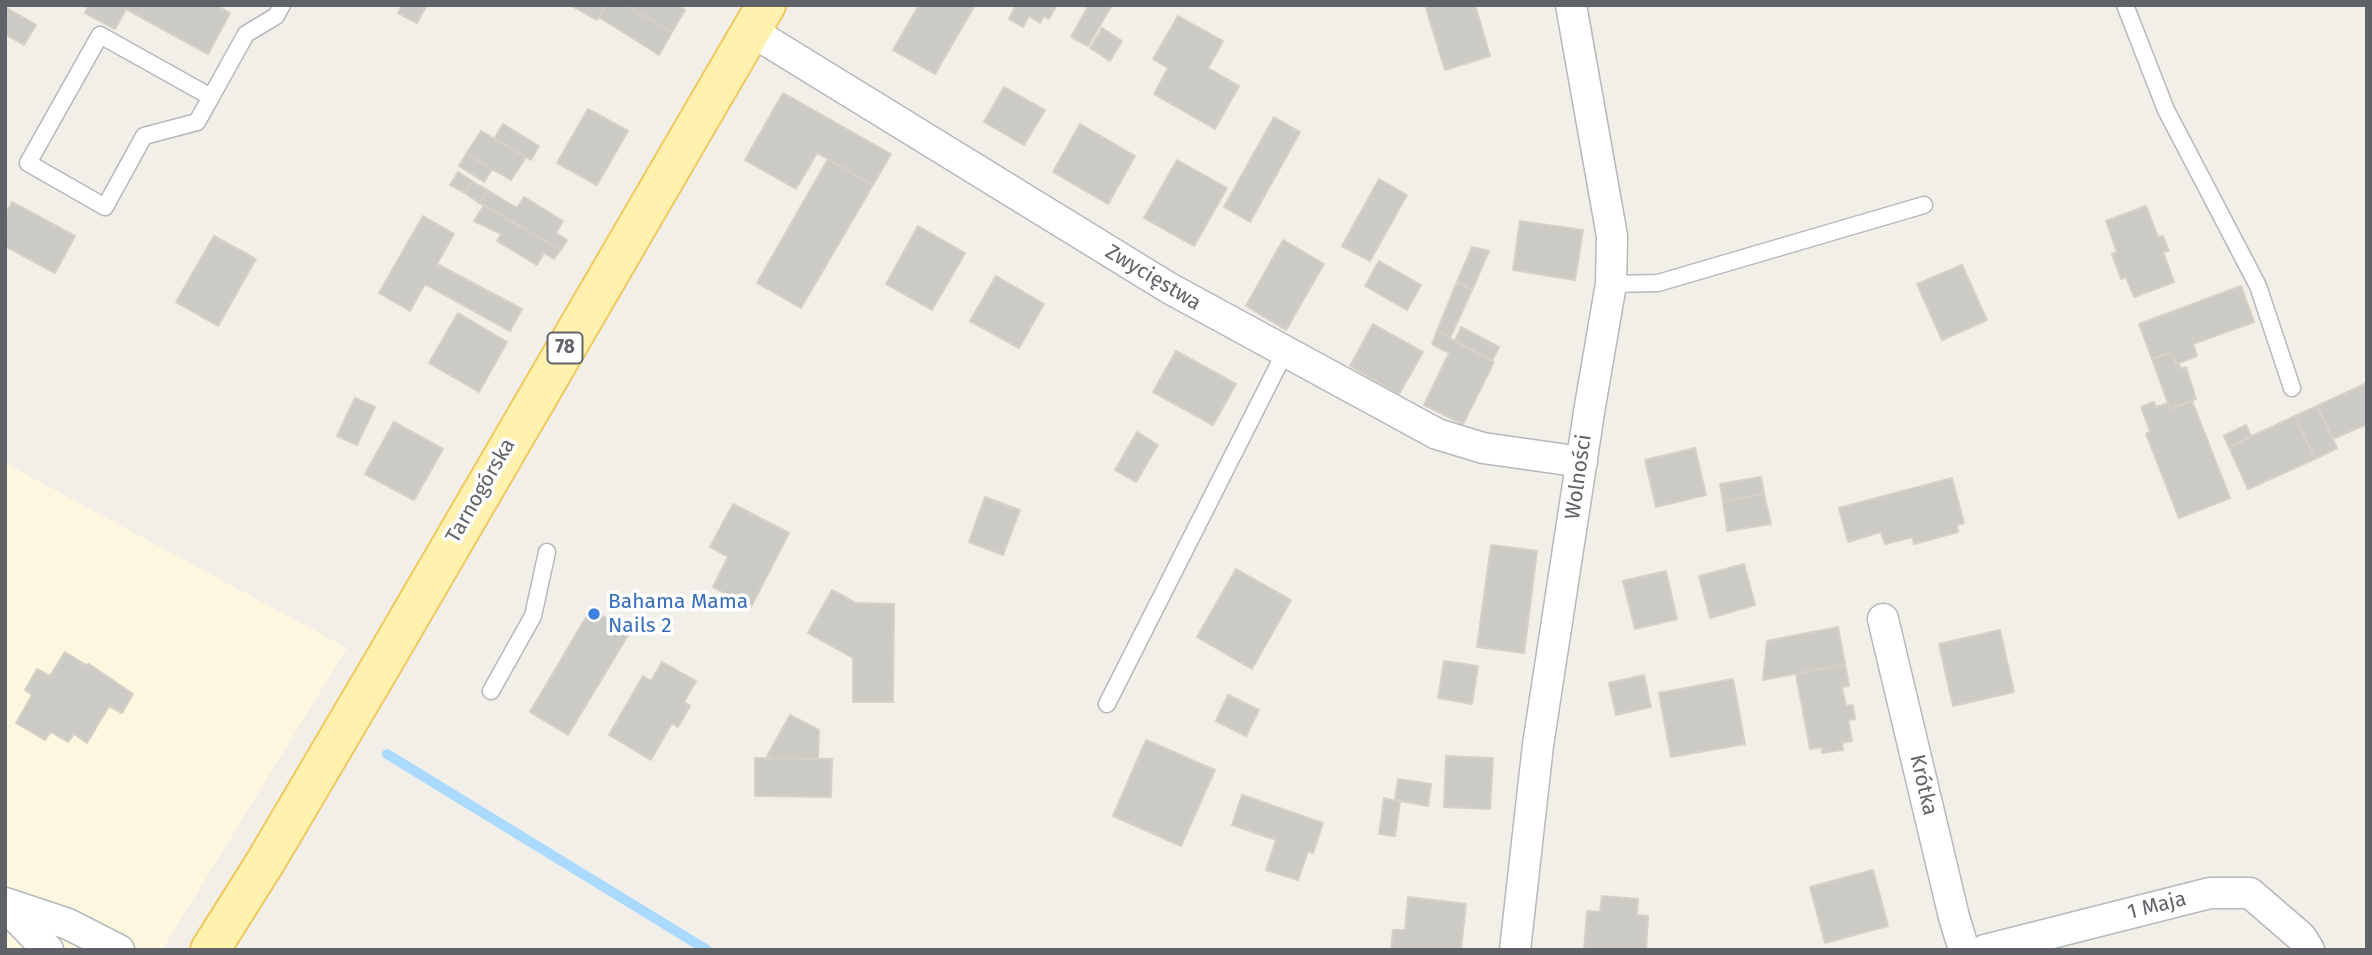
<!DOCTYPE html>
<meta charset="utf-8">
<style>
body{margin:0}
#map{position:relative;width:2372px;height:955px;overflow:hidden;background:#f1efe8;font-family:"Fira Sans",sans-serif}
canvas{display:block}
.frame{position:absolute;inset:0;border:7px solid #5f6368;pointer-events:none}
</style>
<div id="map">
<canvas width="2372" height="955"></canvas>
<div class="frame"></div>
</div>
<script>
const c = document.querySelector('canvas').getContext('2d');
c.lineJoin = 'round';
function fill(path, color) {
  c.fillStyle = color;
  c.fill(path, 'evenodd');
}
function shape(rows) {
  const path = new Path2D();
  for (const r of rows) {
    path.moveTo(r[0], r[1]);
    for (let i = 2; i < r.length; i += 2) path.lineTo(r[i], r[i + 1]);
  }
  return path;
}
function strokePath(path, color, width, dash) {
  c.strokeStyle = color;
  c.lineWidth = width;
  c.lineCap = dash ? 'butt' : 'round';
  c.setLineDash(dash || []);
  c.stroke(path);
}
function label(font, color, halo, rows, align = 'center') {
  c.font = font + ' "Fira Sans",sans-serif';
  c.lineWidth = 7;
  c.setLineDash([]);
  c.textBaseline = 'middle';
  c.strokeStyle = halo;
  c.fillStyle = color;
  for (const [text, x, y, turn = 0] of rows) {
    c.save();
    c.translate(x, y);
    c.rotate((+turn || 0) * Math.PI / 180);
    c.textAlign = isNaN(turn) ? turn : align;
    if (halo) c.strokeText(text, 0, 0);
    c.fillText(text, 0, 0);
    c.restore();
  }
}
fill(shape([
 [5,463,347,648,162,950,5,950]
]), '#fef7e0');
strokePath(shape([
 [387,754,707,950]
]), '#aadaff', 10);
const building = shape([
 [89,5,216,5,230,13,208,54,126,9,115,29,85,13,89,5],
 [402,5,427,5,417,23,398,13,402,5],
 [570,5,605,5,597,20,570,5],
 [605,5,625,5,672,32,659,55,599,17,605,5],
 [625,5,676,5,685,10,672,32,625,5],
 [919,5,975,5,935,74,893,50,919,5],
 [1016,5,1057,5,1049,19,1044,16,1040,23,1029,16,1023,27,1009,19,1016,5],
 [1089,5,1112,5,1088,46,1071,37,1089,5],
 [1425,5,1475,5,1490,56,1445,70,1425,5],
 [5,7,36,25,24,45,5,34,5,7],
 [1178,16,1223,41,1208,68,1239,86,1215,129,1154,94,1168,68,1153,59,1178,16],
 [1102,28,1122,41,1110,61,1090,48,1102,28],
 [1004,87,1045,110,1024,145,984,122,1004,87],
 [783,93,891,154,873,185,817,153,796,189,745,160,783,93],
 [588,109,628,131,597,185,557,163,588,109],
 [1274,117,1300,132,1250,222,1224,207,1274,117],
 [503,124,539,146,531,160,494,139,503,124],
 [1080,124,1135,156,1108,204,1053,172,1080,124],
 [481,131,526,157,511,180,466,154,481,131],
 [466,154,492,169,484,182,459,166,466,154],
 [828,159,873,185,801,308,757,283,828,159],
 [1177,160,1227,188,1194,246,1144,218,1177,160],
 [458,172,472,181,465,193,450,185,458,172],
 [1379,179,1407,195,1370,261,1342,246,1379,179],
 [472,181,487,190,479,203,465,193,472,181],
 [487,190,517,208,524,197,563,221,556,233,567,240,561,250,479,203,487,190],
 [12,202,75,236,55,273,5,246,5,215,12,202],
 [484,205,561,250,554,259,544,253,537,265,497,241,501,234,474,221,484,205],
 [2146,206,2158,237,2163,236,2169,251,2163,252,2174,282,2134,297,2126,277,2121,279,2112,254,2117,252,2106,221,2146,206],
 [423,216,454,234,437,264,522,309,510,331,425,284,410,311,379,293,423,216],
 [1520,221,1583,230,1575,280,1513,270,1520,221],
 [918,226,965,253,932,310,886,284,918,226],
 [214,236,256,259,218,326,176,302,214,236],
 [1283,240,1324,264,1286,330,1246,306,1283,240],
 [1472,247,1489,251,1472,290,1457,282,1472,247],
 [1379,261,1421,285,1407,310,1365,286,1379,261],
 [1962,265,1987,320,1942,340,1917,284,1962,265],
 [996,276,1044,304,1019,348,970,321,996,276],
 [1457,282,1472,290,1450,338,1437,331,1457,282],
 [2241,286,2254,322,2193,344,2197,356,2176,364,2172,352,2152,359,2139,324,2241,286],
 [458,313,507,342,479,392,429,363,458,313],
 [1373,324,1423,352,1399,394,1350,366,1373,324],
 [1461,327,1499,347,1492,361,1455,341,1461,327],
 [1437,331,1494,362,1463,424,1424,405,1449,353,1432,344,1437,331],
 [1176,351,1236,384,1213,425,1153,392,1176,351],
 [2172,352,2176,364,2179,363,2181,369,2186,367,2196,399,2170,409,2152,359,2172,352],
 [2367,383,2367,424,2333,439,2317,406,2367,383],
 [355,398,375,407,357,445,337,436,355,398],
 [2192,401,2230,498,2179,518,2146,434,2150,431,2141,407,2154,402,2156,407,2168,403,2170,409,2192,401],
 [2317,406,2337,448,2315,459,2295,416,2317,406],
 [2295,416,2315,459,2248,489,2229,447,2295,416],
 [394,422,443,449,414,500,365,474,394,422],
 [2246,425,2251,436,2229,447,2224,436,2246,425],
 [1137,432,1158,445,1136,482,1115,470,1137,432],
 [1695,448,1706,495,1656,507,1645,460,1695,448],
 [1761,477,1764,494,1723,502,1720,484,1761,477],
 [1952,478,1964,523,1957,525,1958,532,1914,544,1912,537,1885,544,1881,532,1848,542,1839,508,1952,478],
 [1764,494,1771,524,1727,531,1723,502,1764,494],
 [985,497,1020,510,1003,555,969,542,985,497],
 [733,504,789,533,751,607,713,587,728,557,710,547,733,504],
 [1491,545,1537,551,1524,653,1477,647,1491,545],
 [1744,564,1755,605,1710,618,1699,576,1744,564],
 [1236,569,1291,600,1252,669,1197,637,1236,569],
 [1666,571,1677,619,1635,629,1623,581,1666,571],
 [832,590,856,603,894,604,893,702,853,702,853,658,808,633,832,590],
 [591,609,630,632,568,735,530,712,591,609],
 [1838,627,1845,664,1763,680,1767,641,1838,627],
 [2000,630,2014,692,1953,706,1939,644,2000,630],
 [65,652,86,665,89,664,133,694,122,713,109,706,87,743,74,734,68,742,51,732,45,740,16,723,32,695,25,690,37,669,50,676,65,652],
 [1444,661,1478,666,1472,704,1438,698,1444,661],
 [662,662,696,681,684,702,690,706,678,727,672,723,651,760,609,735,643,676,651,681,662,662],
 [1845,664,1849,686,1842,687,1846,706,1853,705,1855,719,1848,720,1852,741,1842,743,1843,750,1822,753,1822,747,1810,749,1796,674,1845,664],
 [1644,675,1651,707,1616,715,1609,683,1644,675],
 [1733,679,1745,744,1671,757,1659,693,1733,679],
 [1228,695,1259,710,1246,736,1216,721,1228,695],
 [790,715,819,730,818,759,766,758,790,715],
 [1146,740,1215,770,1181,846,1113,816,1146,740],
 [1446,756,1493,758,1490,809,1444,807,1446,756],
 [755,758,832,759,831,797,755,796,755,758],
 [1398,779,1431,784,1428,806,1395,800,1398,779],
 [1242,795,1323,823,1313,853,1308,851,1298,880,1266,870,1276,840,1232,825,1242,795],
 [1384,798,1400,802,1395,836,1379,834,1384,798],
 [1873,870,1888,926,1825,943,1810,887,1873,870],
 [1602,896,1638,899,1637,915,1648,916,1646,950,1584,950,1587,911,1600,912,1602,896],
 [1408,897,1466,904,1461,950,1391,950,1393,930,1405,930,1408,897]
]);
fill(building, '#cccac5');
strokePath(building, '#d6d1c6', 2);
const lane = shape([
 [2125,5,2166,110,2258,286,2292,388],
 [211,97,100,35,28,163,105,207,144,136,197,122,211,97,246,34,276,16,282,5],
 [1611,284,1658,283,1924,205],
 [491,691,533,616,547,552],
 [1107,704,1285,352]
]);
const street = shape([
 [751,31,1169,288,1437,434,1483,448,1582,462],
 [1883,619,1954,917,1964,950],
 [5,903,68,924,119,950],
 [5,906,48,950],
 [1515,950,1538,745,1590,406,1611,284,1612,236,1571,5],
 [1985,950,2210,893,2250,893,2301,937,2309,950]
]);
const primary = shape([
 [210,950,266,861,381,666,766,5]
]);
strokePath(lane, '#b5b8bc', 19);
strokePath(street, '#b5b8bc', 33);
strokePath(primary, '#f2c960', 42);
strokePath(lane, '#fff', 16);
strokePath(street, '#fff', 30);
strokePath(primary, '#fff2af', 38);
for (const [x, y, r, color] of [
 [594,614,7,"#3f7fe0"]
]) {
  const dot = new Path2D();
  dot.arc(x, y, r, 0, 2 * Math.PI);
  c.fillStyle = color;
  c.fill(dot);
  strokePath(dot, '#fff', 2.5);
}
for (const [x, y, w] of [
 [565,348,35]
]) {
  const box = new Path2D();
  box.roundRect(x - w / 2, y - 15.5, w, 31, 5);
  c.fillStyle = '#fff';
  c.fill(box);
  strokePath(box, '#5f6368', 2);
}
label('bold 19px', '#5f6368', null, [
 ["78",565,348]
]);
label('21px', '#5f6368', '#fff', [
 ["Zwycięstwa",1153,278,31],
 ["Wolności",1579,477,-82],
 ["Tarnogórska",481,491,-60],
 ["Krótka",1923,785,77],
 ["1 Maja",2157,906,-14]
]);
label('21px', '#366cbe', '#fff', [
 ["Bahama Mama",608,602],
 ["Nails 2",608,626]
], 'left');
</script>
